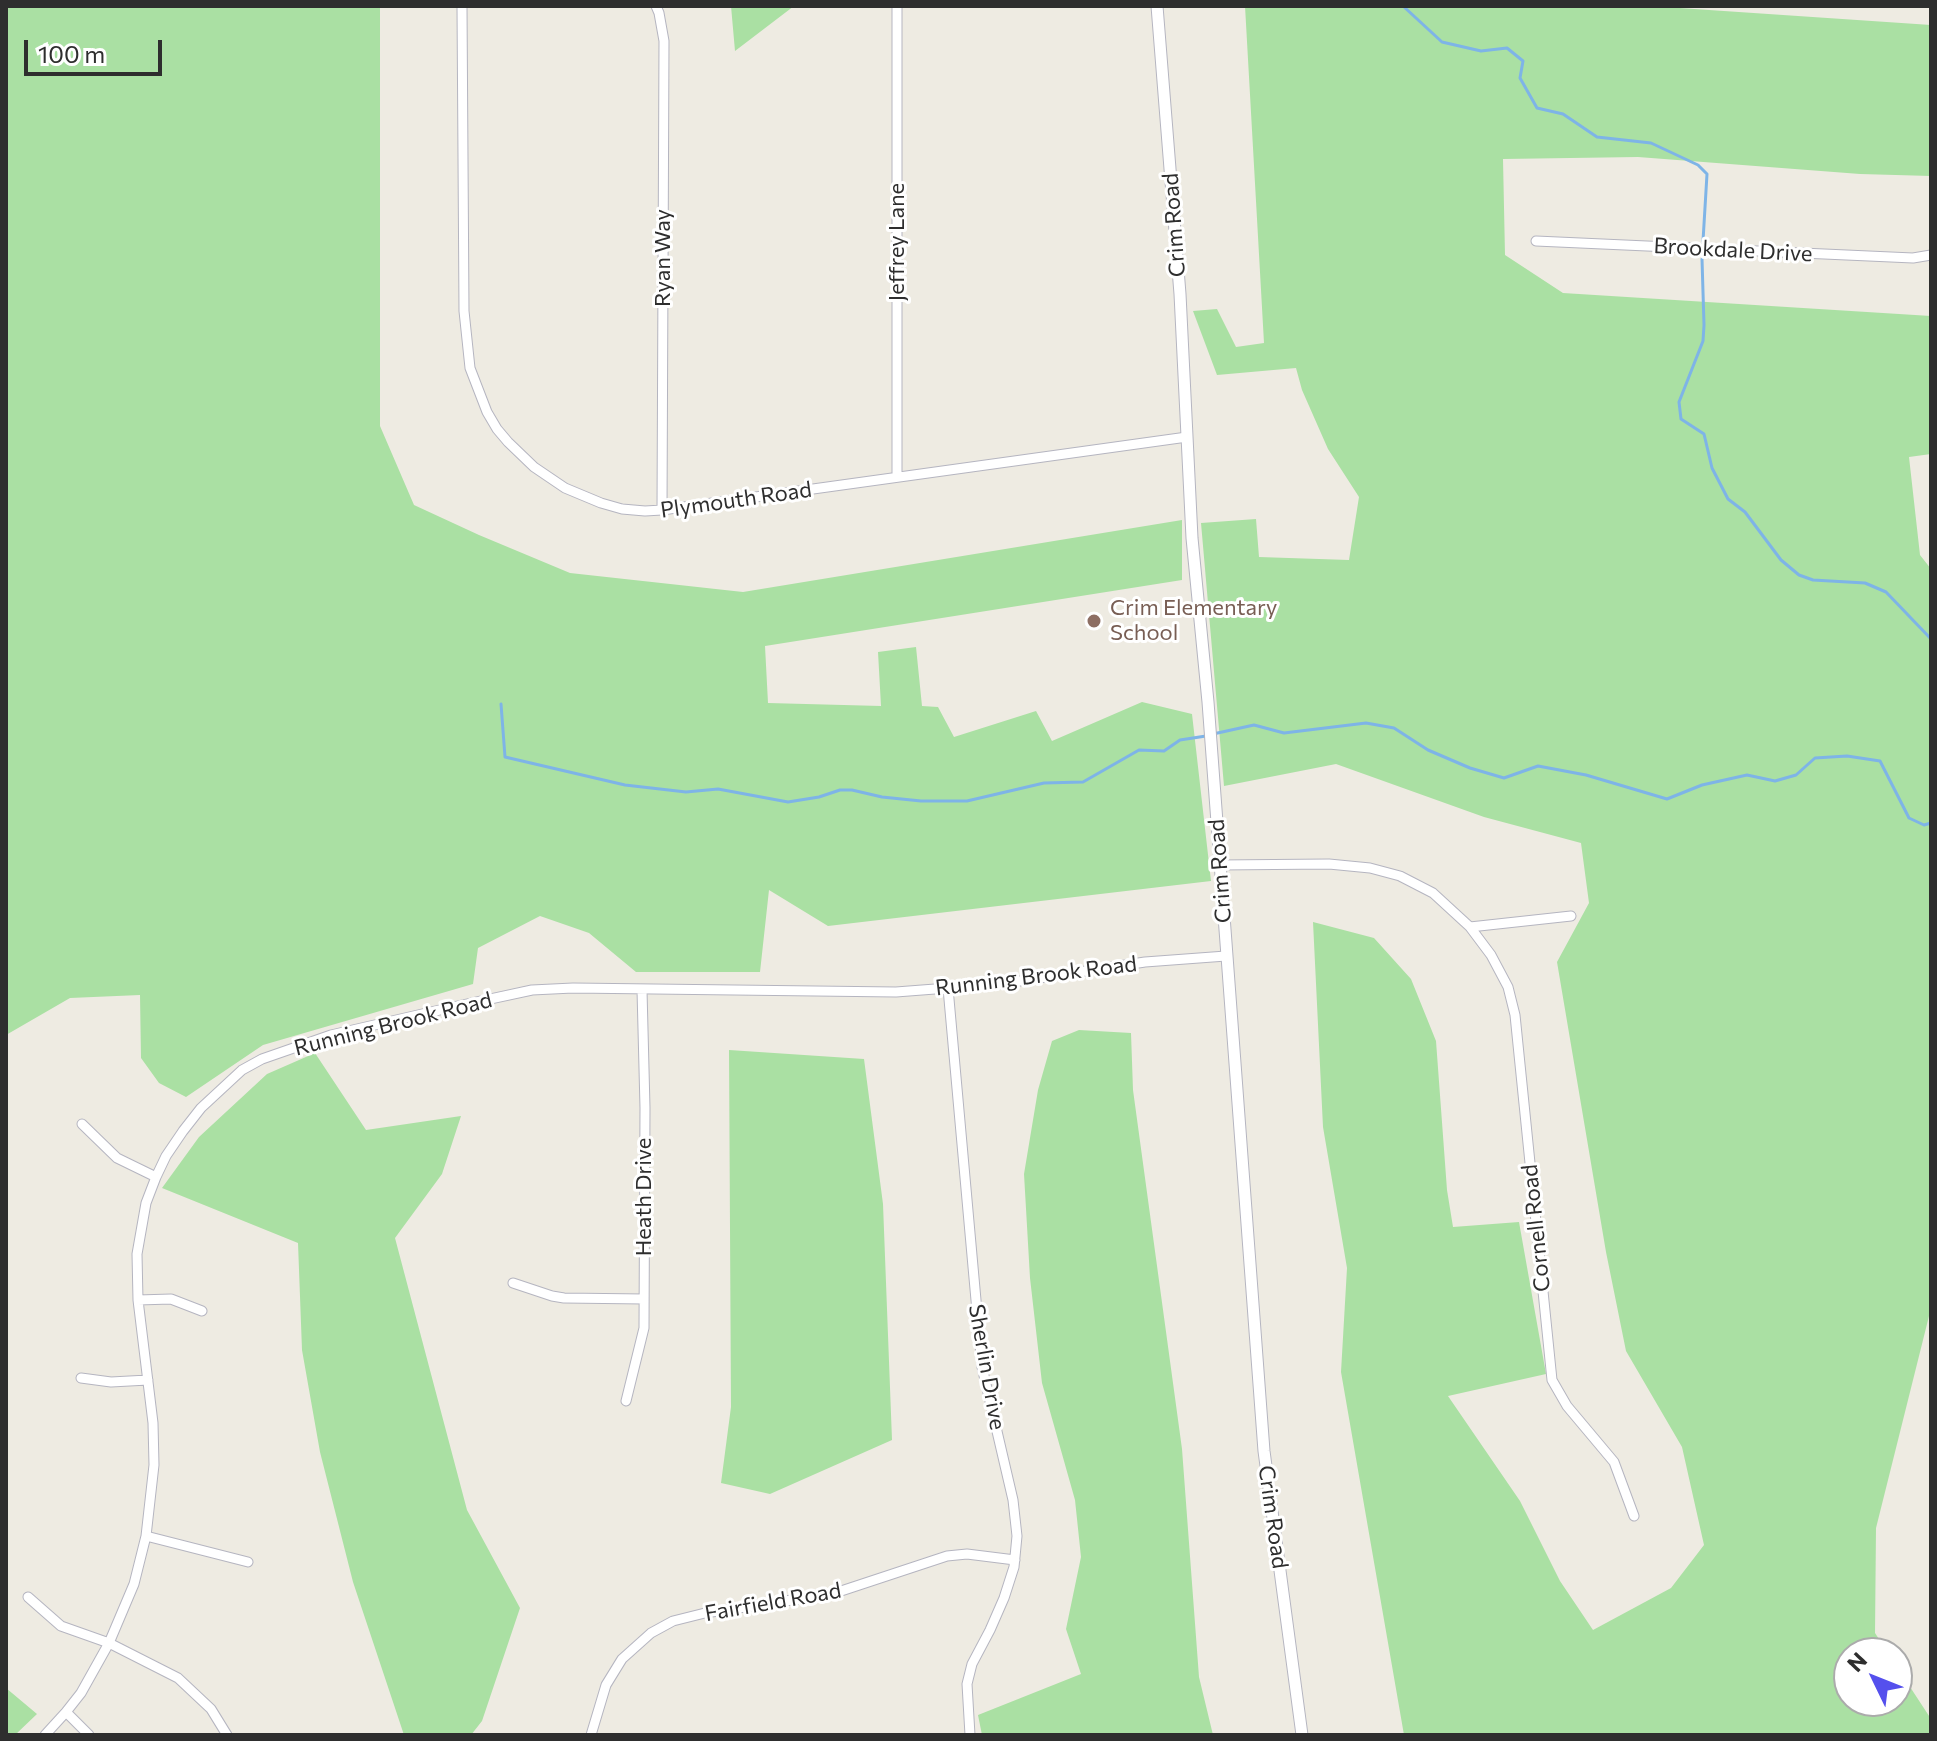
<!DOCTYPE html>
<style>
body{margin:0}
#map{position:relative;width:1937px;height:1741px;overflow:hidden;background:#eeebe2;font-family:Commissioner,sans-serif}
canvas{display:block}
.frame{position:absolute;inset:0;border:8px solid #2e2e2e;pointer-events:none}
.north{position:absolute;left:1833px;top:1637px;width:80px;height:80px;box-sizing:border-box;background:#fff;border:2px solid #ababab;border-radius:50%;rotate:313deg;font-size:22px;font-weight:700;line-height:32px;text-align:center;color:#2e2e2e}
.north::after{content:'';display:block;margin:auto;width:28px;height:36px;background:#5550ed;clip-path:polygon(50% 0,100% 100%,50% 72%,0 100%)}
.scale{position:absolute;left:24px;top:40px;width:138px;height:36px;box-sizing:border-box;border:4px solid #2e2e2e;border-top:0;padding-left:10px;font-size:24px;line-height:28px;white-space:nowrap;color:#2e2e2e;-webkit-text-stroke:6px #fff;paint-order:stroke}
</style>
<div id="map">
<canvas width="1937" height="1741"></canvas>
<div class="frame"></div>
<div class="north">N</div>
<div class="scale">100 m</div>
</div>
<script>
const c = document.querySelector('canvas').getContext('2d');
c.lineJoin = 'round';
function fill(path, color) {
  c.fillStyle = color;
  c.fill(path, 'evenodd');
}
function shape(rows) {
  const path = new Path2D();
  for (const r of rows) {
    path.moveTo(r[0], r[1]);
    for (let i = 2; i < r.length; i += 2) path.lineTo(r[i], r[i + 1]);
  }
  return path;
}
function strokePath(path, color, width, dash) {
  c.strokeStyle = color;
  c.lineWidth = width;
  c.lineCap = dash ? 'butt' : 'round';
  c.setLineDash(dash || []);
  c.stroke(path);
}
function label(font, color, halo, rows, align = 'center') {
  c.font = font + ' Commissioner,sans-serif';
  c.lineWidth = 6;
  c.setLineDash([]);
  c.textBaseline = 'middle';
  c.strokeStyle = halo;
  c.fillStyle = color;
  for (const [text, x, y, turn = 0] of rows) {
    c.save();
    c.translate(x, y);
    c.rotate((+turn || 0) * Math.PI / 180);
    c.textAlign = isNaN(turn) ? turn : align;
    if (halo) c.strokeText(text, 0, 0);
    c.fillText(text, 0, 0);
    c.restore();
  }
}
fill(shape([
 [6,6,380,6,380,426,414,505,479,535,570,573,743,592,1182,520,1182,580,765,646,768,703,881,706,878,652,916,647,922,706,938,707,954,737,1036,711,1052,741,1142,702,1192,714,1211,881,828,926,769,890,760,972,636,972,589,933,540,916,478,948,473,984,263,1045,186,1097,159,1083,141,1058,140,995,70,998,6,1035],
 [731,6,794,6,735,51],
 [1245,6,1650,6,1931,25,1931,176,1860,174,1638,157,1503,159,1505,255,1563,293,1931,316,1931,454,1909,457,1920,555,1931,569,1931,1308,1876,1528,1875,1633,1888,1653,1849,1653,1849,1701,1897,1701,1897,1667,1931,1719,1931,1735,1404,1735,1341,1372,1347,1268,1323,1127,1313,922,1374,938,1411,979,1436,1041,1447,1190,1453,1227,1519,1222,1546,1374,1448,1396,1520,1501,1560,1581,1593,1630,1671,1588,1704,1545,1682,1447,1626,1351,1606,1252,1557,962,1589,903,1581,843,1484,817,1336,764,1224,786,1201,523,1256,519,1259,557,1349,560,1359,497,1328,449,1302,390,1296,368,1217,375,1193,311,1217,309,1236,347,1264,343],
 [1079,1030,1131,1033,1133,1090,1182,1449,1199,1677,1213,1735,982,1735,978,1715,1081,1674,1066,1629,1081,1557,1075,1500,1042,1383,1030,1278,1024,1174,1038,1090,1052,1041],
 [729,1050,864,1059,883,1204,892,1440,770,1494,721,1483,731,1407],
 [315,1053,366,1130,461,1116,442,1174,395,1238,467,1510,520,1608,482,1721,471,1735,404,1735,353,1582,320,1452,302,1350,298,1243,162,1188,199,1137,267,1074],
 [6,1688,37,1714,15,1735,6,1735]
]), '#aae0a3');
strokePath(shape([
 [1403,6,1442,42,1481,51,1507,48,1523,61,1520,78,1537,108,1563,114,1597,137,1651,143,1698,165,1707,174,1703,241],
 [1702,259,1704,325,1703,341,1679,402,1681,419,1704,434,1712,468,1728,499,1745,512,1781,560,1799,575,1813,580,1865,583,1886,592,1931,639],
 [501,704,505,757,625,785,686,792,718,789,788,802,819,797,840,790,852,790,882,797,921,801,967,801,1044,783,1083,782,1139,750,1164,751,1180,740,1206,736],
 [1213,734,1254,725,1284,733,1366,723,1394,728,1428,750,1470,768,1504,778,1538,766,1586,775,1667,799,1702,785,1747,775,1775,781,1796,775,1815,758,1847,756,1880,761,1909,818,1924,825,1931,823]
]), '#7eb4e7', 3);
const minor = shape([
 [462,6,464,311,470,368,487,412,497,429,508,442,534,467,565,488,601,503,622,509,645,511,662,510,1187,437],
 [656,6,659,13,664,41,662,510],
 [1536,241,1913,258,1931,255],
 [897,477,897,6],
 [1219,865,1329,864,1370,868,1400,876,1433,893,1470,927,1571,916],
 [1470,927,1491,955,1508,987,1515,1015,1552,1380,1567,1406,1614,1462,1634,1516],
 [948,988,982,1367,1013,1500,1017,1536,1014,1567,1004,1598,990,1630,972,1664,967,1684,970,1735],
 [82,1124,117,1158,156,1177],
 [513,1283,552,1296,564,1298,644,1299],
 [138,1300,171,1299,202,1311],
 [81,1378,111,1382,148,1380],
 [626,1401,644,1328,645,1108,642,990],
 [146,1536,248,1562],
 [28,1597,61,1626,109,1643,178,1678,211,1709,227,1735],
 [66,1712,89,1735],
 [45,1735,66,1712,81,1693,109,1643,134,1584,146,1536,154,1465,153,1423,138,1300,137,1254,146,1203,156,1177,166,1156,183,1131,201,1108,242,1070,262,1059,331,1035,444,1009,532,990,573,988,896,992,1000,984,1145,962,1226,956],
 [591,1735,606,1685,622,1659,651,1633,673,1621,705,1613,832,1594,947,1556,967,1554,1015,1560]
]);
const tertiary = shape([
 [1157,6,1180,294,1192,538,1208,702,1264,1451,1302,1735]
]);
strokePath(minor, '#b5b5c0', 11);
strokePath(tertiary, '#b5b5c0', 13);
strokePath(minor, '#fff', 9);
strokePath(tertiary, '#fff', 11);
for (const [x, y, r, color] of [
 [1094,621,8,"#8d6e63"]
]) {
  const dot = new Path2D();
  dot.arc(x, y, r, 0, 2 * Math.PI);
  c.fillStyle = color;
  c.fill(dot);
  strokePath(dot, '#fff', 3);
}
label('22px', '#2e2e2e', '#fff', [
 ["Crim Road",1174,225,-94],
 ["Jeffrey Lane",897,242,-90],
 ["Brookdale Drive",1733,250,3],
 ["Ryan Way",663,258,-90],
 ["Plymouth Road",736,500,-8],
 ["Crim Road",1220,871,-94],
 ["Running Brook Road",1036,976,-7],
 ["Running Brook Road",393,1024,-14],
 ["Heath Drive",644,1197,-90],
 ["Cornell Road",1536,1228,-96],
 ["Sherlin Drive",987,1367,80],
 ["Crim Road",1273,1517,82],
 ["Fairfield Road",773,1602,-10]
]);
label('22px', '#785e54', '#fff', [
 ["Crim Elementary",1110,608],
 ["School",1110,633]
], 'left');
</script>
